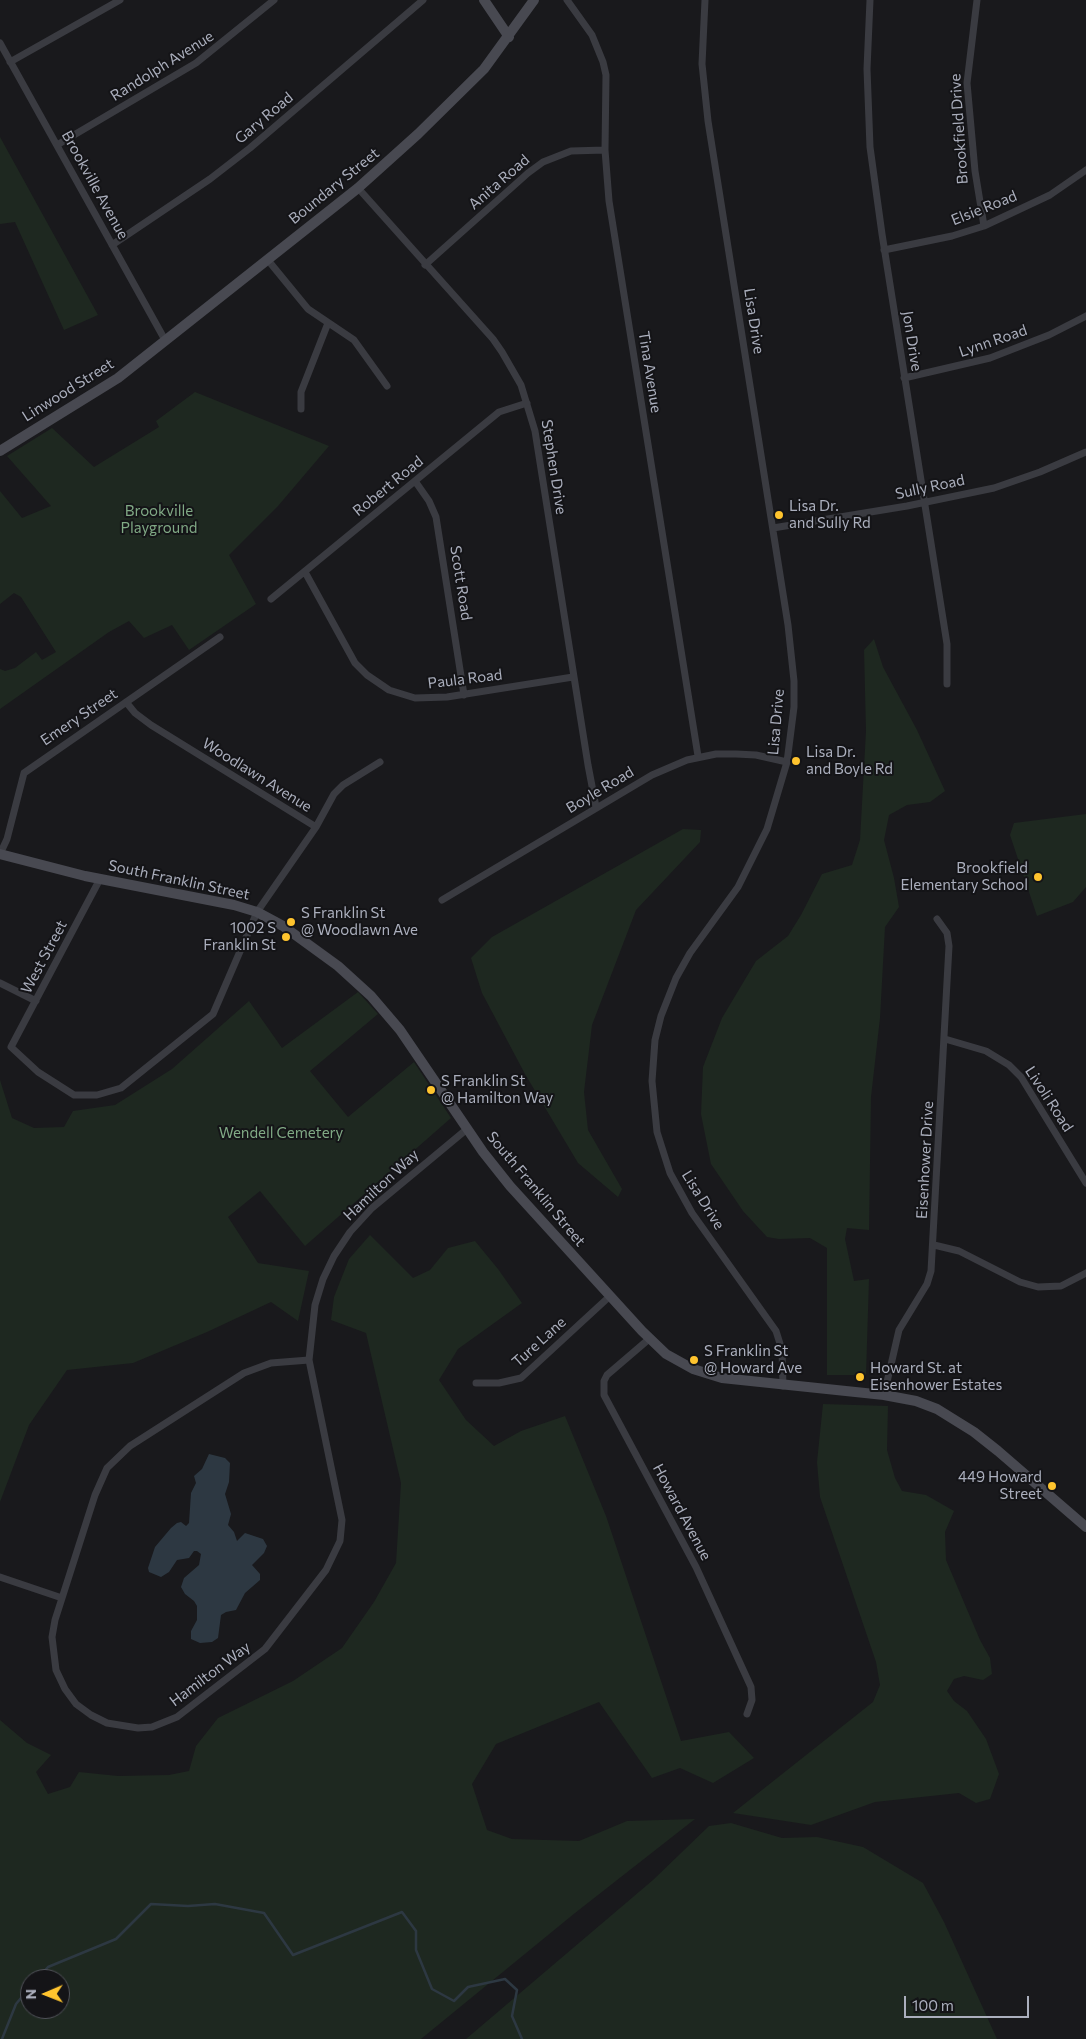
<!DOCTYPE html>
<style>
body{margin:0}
#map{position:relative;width:1086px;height:2039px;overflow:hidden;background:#19191c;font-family:Commissioner,sans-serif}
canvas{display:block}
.north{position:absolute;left:20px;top:1969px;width:50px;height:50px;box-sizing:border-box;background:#141417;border:1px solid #505259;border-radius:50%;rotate:269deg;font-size:14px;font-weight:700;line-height:20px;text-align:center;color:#abafbd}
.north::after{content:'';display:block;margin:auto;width:18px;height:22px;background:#ffc42e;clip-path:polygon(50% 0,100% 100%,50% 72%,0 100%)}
.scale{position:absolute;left:904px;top:1996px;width:125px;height:22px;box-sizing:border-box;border:2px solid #abafbd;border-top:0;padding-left:6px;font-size:15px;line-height:18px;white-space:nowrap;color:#abafbd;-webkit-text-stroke:4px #141417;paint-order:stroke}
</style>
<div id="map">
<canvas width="1086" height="2039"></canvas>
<div class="north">N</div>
<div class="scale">100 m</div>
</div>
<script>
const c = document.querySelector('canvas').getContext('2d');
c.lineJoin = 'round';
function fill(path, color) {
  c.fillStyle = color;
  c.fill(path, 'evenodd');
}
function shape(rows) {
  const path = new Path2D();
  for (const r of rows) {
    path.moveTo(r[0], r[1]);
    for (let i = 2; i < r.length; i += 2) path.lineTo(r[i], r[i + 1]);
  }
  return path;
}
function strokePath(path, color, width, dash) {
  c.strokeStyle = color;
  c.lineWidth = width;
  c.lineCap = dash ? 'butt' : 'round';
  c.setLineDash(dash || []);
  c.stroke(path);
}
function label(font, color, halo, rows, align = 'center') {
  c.font = font + ' Commissioner,sans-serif';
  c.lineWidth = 4;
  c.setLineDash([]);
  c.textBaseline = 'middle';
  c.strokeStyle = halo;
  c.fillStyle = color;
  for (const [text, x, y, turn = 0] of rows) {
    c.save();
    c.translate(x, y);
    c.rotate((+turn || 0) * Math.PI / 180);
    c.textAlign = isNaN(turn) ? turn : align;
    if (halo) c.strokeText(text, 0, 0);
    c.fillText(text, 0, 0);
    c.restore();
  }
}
fill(shape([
 [0,137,98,315,64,330,15,222,0,224],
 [195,392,329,446,278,506,229,555,256,604,189,650,172,625,144,638,129,621,109,632,0,709,0,669,5,671,15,668,36,652,42,660,56,652,21,597,14,593,0,604,0,491,22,518,51,506,7,456,52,428,94,467,159,427,156,421],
 [874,639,883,667,917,730,945,791,930,802,907,805,889,815,884,840,894,878,899,907,885,927,880,1018,871,1097,869,1230,847,1228,845,1239,854,1281,869,1279,866,1375,827,1375,827,1248,810,1238,779,1239,767,1237,743,1211,711,1164,701,1114,703,1067,722,1018,756,961,788,936,801,915,822,874,852,865,860,840,866,731,864,650],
 [1086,814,1086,887,1073,902,1037,916,1010,835,1014,823],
 [683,829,701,830,700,842,636,910,592,1025,584,1092,588,1130,622,1189,618,1197,578,1163,525,1074,482,993,471,958,492,937],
 [358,992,378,1014,310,1071,348,1117,414,1062,451,1118,305,1246,260,1191,228,1217,258,1263,309,1271,298,1321,271,1302,207,1332,133,1363,67,1370,29,1425,0,1502,0,1080,12,1118,34,1128,64,1127,73,1111,115,1105,172,1069,249,1001,282,1048],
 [370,1235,413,1278,430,1270,448,1248,475,1241,498,1269,522,1303,458,1349,439,1380,466,1420,494,1446,521,1431,565,1416,606,1516,681,1741,729,1732,754,1758,713,1783,680,1768,652,1778,599,1702,496,1744,472,1784,487,1830,512,1839,579,1841,627,1821,695,1819,575,1913,421,2039,0,2039,0,1720,27,1743,51,1755,36,1772,48,1794,70,1787,79,1772,118,1776,169,1775,189,1771,196,1746,218,1718,293,1681,342,1648,374,1602,396,1563,401,1483,366,1333,331,1320,334,1297,349,1259],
 [30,1979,60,1979,60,2009,30,2009],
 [823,1404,888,1406,887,1450,895,1478,902,1491,926,1495,954,1511,945,1532,946,1560,980,1640,990,1658,992,1674,983,1680,964,1676,954,1679,947,1691,954,1701,967,1711,986,1739,999,1774,990,1799,976,1803,959,1793,875,1802,811,1825,733,1813,873,1702,880,1685,876,1662,820,1497,817,1462],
 [731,1823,782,1838,817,1837,863,1847,923,1883,944,1922,997,2039,466,2039,653,1880,709,1826]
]), '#1e2820');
fill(shape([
 [209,1454,225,1458,230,1463,229,1482,225,1494,231,1514,228,1525,234,1532,237,1541,245,1533,263,1539,267,1546,264,1553,252,1565,260,1574,260,1580,245,1593,236,1610,226,1612,221,1615,218,1638,212,1642,200,1643,191,1639,191,1631,197,1620,197,1606,194,1601,185,1594,181,1587,184,1578,199,1565,201,1554,197,1551,194,1551,189,1558,177,1560,169,1572,161,1577,149,1572,148,1568,155,1547,171,1528,177,1523,181,1522,186,1526,189,1523,191,1493,196,1483,194,1476,202,1469]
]), '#2d3842');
strokePath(shape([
 [37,1979,48,1967,116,1939,151,1904,188,1906,215,1904,264,1913,293,1955,402,1912,416,1931,416,1950,432,1989,454,2001,468,1987,505,1979,517,1990,512,2016,522,2039],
 [2,2039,16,2004,30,1987]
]), '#2d3842', 2.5);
strokePath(shape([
 [567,0,592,35,603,62,606,75,605,150,609,201,698,756],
 [705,0,702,64,708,121,788,625,794,681,794,707,787,762,767,829,738,887,690,953,676,978,661,1016,655,1040,652,1081,657,1132,670,1173,692,1213,776,1331,782,1350,783,1386],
 [870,0,867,69,870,147,882,234,947,644,947,684],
 [977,0,967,83,975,171,984,226],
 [0,43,165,340],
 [10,62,120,0],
 [57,145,196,63,274,0],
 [358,188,493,339,502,352,521,385,535,431,588,765,596,807],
 [112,245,210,179,250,148,423,0],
 [884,250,952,236,984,226,1050,195,1086,170],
 [267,259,308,309,354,340,387,386],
 [425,265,528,173,543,162,571,151,605,150],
 [904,378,990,358,1049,335,1086,316],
 [301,409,301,392,328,323],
 [415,481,429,501,436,517,464,695],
 [773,528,907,506,994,488,1040,472,1086,452],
 [305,572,355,663,367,675,389,690,415,698,447,697,573,677],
 [271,599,499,412,527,403],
 [316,827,334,794,343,785,380,762],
 [0,854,7,839,24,773,220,637],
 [100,879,11,1047,38,1072,74,1095,97,1095,121,1088,213,1014,257,912,316,827,151,725,135,713,126,702],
 [442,900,652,775,687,760,716,754,736,754,756,755,787,762],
 [0,983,36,1001],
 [945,1039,986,1051,1009,1065,1021,1077,1086,1183],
 [934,1245,959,1251,1020,1282,1038,1287,1061,1286,1086,1273],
 [649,1339,607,1375,604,1381,604,1395,696,1567,751,1687,752,1700,747,1714],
 [309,1360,342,1520,340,1541,326,1570,265,1649,177,1717,152,1727,138,1728,107,1723,91,1715,76,1704,65,1689,56,1670,52,1637,55,1620,95,1495,107,1468,130,1446,244,1373,271,1363,309,1360,315,1305,323,1279,334,1256,350,1232,372,1208,467,1129],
 [476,1383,499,1383,521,1378,610,1296],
 [884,1395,899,1330,927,1284,931,1271,949,946,947,933,937,919],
 [0,1577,62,1598]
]), '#3a3b41', 7);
strokePath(shape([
 [484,0,509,37],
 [0,451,118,378,358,188,418,134,484,69,534,0],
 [0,854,85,876,234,905,257,912,283,926,338,966,371,996,400,1030,483,1152,510,1186,642,1331,666,1354,693,1369,722,1378,884,1395,916,1401,937,1409,974,1432,998,1451,1086,1527]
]), '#484951', 10);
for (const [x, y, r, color] of [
 [779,515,5,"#ffc42e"],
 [796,761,5,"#ffc42e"],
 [1038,877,5,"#ffc42e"],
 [291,922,5,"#ffc42e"],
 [286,937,5,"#ffc42e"],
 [431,1090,5,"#ffc42e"],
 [694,1360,5,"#ffc42e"],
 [860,1377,5,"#ffc42e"],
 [1052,1486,5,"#ffc42e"]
]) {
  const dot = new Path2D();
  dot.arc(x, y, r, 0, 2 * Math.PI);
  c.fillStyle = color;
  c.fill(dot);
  strokePath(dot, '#141417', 2);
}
label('15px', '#abafbd', '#141417', [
 ["Randolph Avenue",162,66,-32],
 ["Gary Road",264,118,-40],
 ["Brookfield Drive",959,129,-94],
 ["Anita Road",499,182,-41],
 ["Brookville Avenue",95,185,61],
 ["Boundary Street",334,186,-39],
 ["Elsie Road",984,208,-22],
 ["Lisa Drive",754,321,81],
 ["Jon Drive",912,341,81],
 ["Lynn Road",993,341,-19],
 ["Tina Avenue",650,372,81],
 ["Linwood Street",68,390,-32],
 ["Stephen Drive",554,467,81],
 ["Robert Road",388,486,-39],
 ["Sully Road",930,487,-12],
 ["Scott Road",461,583,81],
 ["Paula Road",465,679,-7],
 ["Emery Street",79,717,-34],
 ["Lisa Drive",776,722,-85],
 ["Woodlawn Avenue",257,775,32],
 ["Boyle Road",600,790,-31],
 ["South Franklin Street",179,880,12],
 ["West Street",44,957,-62],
 ["Livoli Road",1049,1099,57],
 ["Eisenhower Drive",925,1160,-87],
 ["Hamilton Way",381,1185,-43],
 ["South Franklin Street",536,1189,50],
 ["Lisa Drive",703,1200,58],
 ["Ture Lane",539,1342,-42],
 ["Howard Avenue",682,1512,62],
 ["Hamilton Way",210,1674,-37]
]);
label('15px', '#abafbd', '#141417', [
 ["Lisa Dr.",789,506],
 ["and Sully Rd",789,523],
 ["Lisa Dr.",806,752],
 ["and Boyle Rd",806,769],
 ["Brookfield",1028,868,"right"],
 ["Elementary School",1028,885,"right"],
 ["S Franklin St",301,913],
 ["@ Woodlawn Ave",301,930],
 ["1002 S",276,928,"right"],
 ["Franklin St",276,945,"right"],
 ["S Franklin St",441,1081],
 ["@ Hamilton Way",441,1098],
 ["S Franklin St",704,1351],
 ["@ Howard Ave",704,1368],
 ["Howard St. at",870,1368],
 ["Eisenhower Estates",870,1385],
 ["449 Howard",1042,1477,"right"],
 ["Street",1042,1494,"right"]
], 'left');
label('15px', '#80a985', '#141417', [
 ["Brookville",159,511],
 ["Playground",159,528],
 ["Wendell Cemetery",281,1133]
]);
</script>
